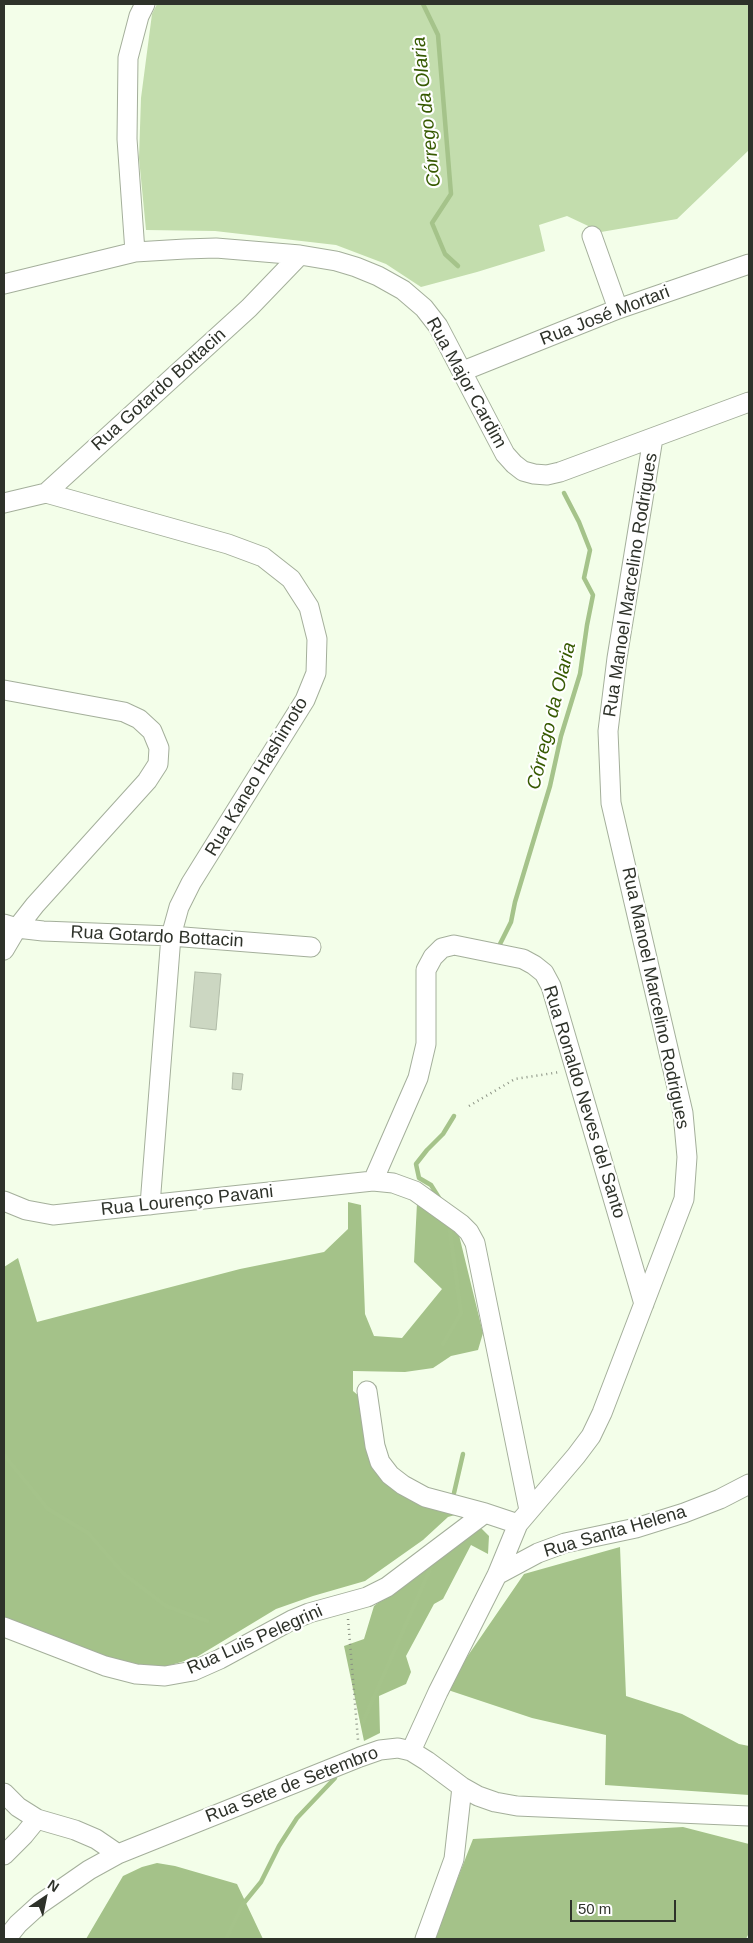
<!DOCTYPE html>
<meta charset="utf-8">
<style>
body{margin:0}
#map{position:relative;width:753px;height:1943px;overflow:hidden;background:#f3fee9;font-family:Arial,sans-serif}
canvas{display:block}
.frame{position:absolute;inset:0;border:5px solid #2e322a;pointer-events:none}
.north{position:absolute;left:20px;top:1873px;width:50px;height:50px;-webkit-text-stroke:4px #fff;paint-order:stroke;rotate:34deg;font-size:14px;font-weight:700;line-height:20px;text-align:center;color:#2e322a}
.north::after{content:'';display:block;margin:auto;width:18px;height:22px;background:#2e322a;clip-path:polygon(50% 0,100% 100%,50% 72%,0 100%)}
.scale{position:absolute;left:570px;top:1900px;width:106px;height:22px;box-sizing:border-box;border:2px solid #2e322a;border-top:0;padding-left:6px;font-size:15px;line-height:18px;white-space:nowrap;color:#2e322a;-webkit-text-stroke:4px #fff;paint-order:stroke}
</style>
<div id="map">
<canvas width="753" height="1943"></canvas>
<div class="frame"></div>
<div class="north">N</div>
<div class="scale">50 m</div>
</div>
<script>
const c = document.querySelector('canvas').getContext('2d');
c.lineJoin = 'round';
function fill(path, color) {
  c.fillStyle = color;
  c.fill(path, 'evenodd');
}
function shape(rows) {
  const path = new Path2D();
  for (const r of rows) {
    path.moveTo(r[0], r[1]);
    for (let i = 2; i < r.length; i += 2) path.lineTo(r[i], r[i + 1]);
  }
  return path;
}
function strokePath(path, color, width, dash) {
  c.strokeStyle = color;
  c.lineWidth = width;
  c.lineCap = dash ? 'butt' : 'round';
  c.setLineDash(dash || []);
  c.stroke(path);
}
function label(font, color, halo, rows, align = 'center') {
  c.font = font + ' Arial,sans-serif';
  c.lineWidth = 4.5;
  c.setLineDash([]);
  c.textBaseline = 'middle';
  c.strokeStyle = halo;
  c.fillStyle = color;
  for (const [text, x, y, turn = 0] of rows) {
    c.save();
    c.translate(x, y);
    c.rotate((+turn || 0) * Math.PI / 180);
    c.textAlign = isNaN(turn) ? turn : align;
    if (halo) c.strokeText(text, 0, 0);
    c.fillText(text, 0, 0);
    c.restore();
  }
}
fill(shape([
 [157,4,749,4,749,150,677,219,601,232,567,216,539,225,545,251,477,272,421,287,386,264,336,245,215,231,146,230,139,158,141,98,152,14]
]), '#c3ddad');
fill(shape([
 [348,1202,361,1205,365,1314,374,1336,402,1338,442,1289,414,1262,417,1203,457,1227,483,1333,478,1350,451,1356,433,1368,405,1372,353,1371,353,1391,365,1401,376,1467,465,1512,448,1517,423,1540,365,1581,313,1596,276,1609,195,1658,157,1669,69,1647,4,1621,4,1267,18,1258,37,1322,240,1269,324,1252,348,1229],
 [480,1527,489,1536,488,1554,471,1545,443,1599,434,1604,406,1656,411,1672,406,1684,379,1696,380,1733,364,1741,344,1646,364,1639,374,1606,447,1549],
 [620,1547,626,1696,682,1714,739,1744,749,1746,749,1795,605,1785,606,1735,532,1718,445,1689,524,1574],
 [683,1827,749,1844,749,1933,746,1939,434,1939,473,1839],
 [157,1863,175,1866,237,1884,263,1939,86,1939,123,1876,142,1867]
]), '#a4c289');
strokePath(shape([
 [423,4,438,35,451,194,432,223,445,254,458,266],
 [499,946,511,922,515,902,550,786,561,736,580,674,587,625,593,595,584,578,590,550,579,522,564,493],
 [441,1201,431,1185,419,1178,416,1164,427,1150,443,1134,454,1116],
 [443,1344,461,1313,449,1224],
 [4,1455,48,1509,88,1533,124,1574,166,1606,207,1621],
 [454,1493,463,1454],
 [363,1722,431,1567],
 [226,1939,243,1904,261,1882,279,1846,297,1818,335,1778]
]), '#a5c38a', 4.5);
const building = shape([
 [195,972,221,974,216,1030,190,1027,195,972],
 [233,1073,243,1074,241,1090,232,1089,233,1073]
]);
fill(building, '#ccd7c2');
strokePath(building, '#b0bba7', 1);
const minor = shape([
 [592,236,618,309],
 [135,252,127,139,128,58,139,16,145,4],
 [4,284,135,252,185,249,216,248,300,255,336,261,356,267,378,276,403,290,424,308,438,326,505,454,514,464,523,471,534,474,547,475,560,472,749,402],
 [463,371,618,309,749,264],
 [46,493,228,544,263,557,291,579,309,607,317,639,316,673,305,700,191,883,179,907,171,936,150,1205],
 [4,503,46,493,249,308,300,255],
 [4,690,124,712,139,719,152,731,159,748,158,764,147,781,35,905,17,928,4,950],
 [4,924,17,928,43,931,171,936,311,947],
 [373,1181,418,1078,426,1044,426,970,433,957,442,948,454,945,523,959,534,965,544,973,551,986,644,1304],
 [4,1201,26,1210,53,1215,373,1181,393,1183,415,1191,461,1224,469,1232,475,1243,529,1510],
 [367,1391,375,1446,380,1462,390,1475,403,1485,425,1497,485,1513,518,1524],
 [497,1575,538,1553,565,1543,636,1528,684,1513,720,1499,749,1484],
 [4,1627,105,1666,136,1674,165,1676,193,1671,220,1659,292,1620,309,1613,367,1597,387,1587,485,1513],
 [411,1751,438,1692,497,1575,518,1524,576,1456,591,1436,602,1413,684,1199,687,1157,683,1113,611,803,608,731,617,658,653,438],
 [4,1793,18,1807,37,1819,75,1830,96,1839,118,1854],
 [4,1855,24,1835,37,1819],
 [6,1939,18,1924,40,1904,89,1870,118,1854,360,1757,380,1750,398,1748,411,1751,427,1761,462,1787,478,1796,495,1802,517,1806,749,1816],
 [425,1939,454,1859,462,1787]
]);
strokePath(minor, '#a4af9b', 21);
strokePath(shape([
 [469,1106,515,1079,560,1072],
 [348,1619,358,1740]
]), '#8b9284', 2.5, [1, 4]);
strokePath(minor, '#fff', 19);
label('18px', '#2e322a', '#fff', [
 ["Rua José Mortari",605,316,-21],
 ["Rua Major Cardim",466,383,61],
 ["Rua Gotardo Bottacin",159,390,-42],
 ["Rua Manoel Marcelino Rodrigues",631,585,-81],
 ["Rua Kaneo Hashimoto",257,777,-59],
 ["Rua Gotardo Bottacin",157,937,3],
 ["Rua Manoel Marcelino Rodrigues",655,998,78],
 ["Rua Ronaldo Neves del Santo",584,1102,73],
 ["Rua Lourenço Pavani",187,1201,-6],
 ["Rua Santa Helena",615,1532,-16],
 ["Rua Luis Pelegrini",255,1640,-24],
 ["Rua Sete de Setembro",292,1785,-21]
]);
label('italic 19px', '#375a02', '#fff', [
 ["Córrego da Olaria",427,112,-96],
 ["Córrego da Olaria",552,716,-76]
]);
</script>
